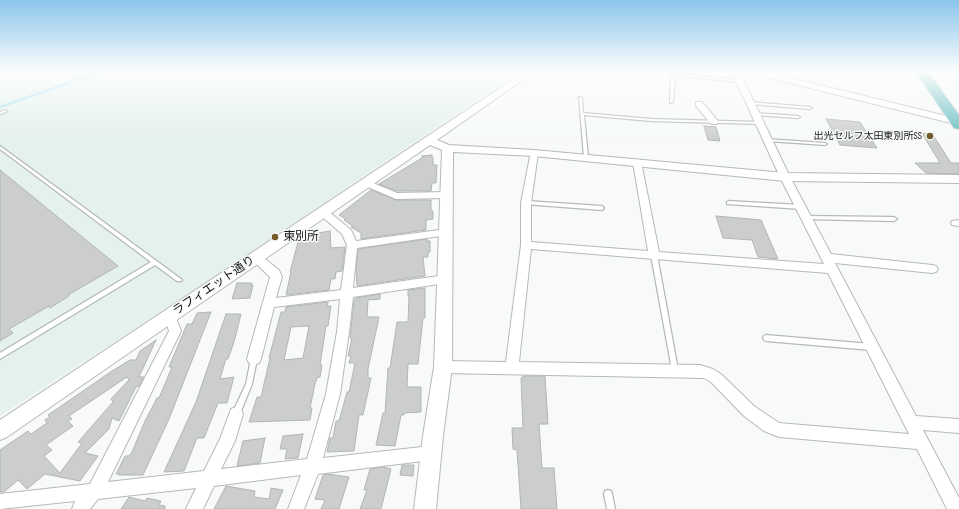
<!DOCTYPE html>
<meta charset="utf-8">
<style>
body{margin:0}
canvas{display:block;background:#f7faf9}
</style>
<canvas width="959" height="509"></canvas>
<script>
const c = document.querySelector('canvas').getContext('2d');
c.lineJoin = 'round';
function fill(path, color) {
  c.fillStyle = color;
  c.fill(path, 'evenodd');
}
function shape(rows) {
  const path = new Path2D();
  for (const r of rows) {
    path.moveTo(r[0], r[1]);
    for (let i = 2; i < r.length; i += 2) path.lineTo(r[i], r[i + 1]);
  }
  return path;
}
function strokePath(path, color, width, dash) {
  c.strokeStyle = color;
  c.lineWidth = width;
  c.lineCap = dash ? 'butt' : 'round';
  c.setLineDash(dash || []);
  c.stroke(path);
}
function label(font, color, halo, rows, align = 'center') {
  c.font = font + ' "Sofia Sans Condensed","Noto Sans JP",sans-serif';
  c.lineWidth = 3;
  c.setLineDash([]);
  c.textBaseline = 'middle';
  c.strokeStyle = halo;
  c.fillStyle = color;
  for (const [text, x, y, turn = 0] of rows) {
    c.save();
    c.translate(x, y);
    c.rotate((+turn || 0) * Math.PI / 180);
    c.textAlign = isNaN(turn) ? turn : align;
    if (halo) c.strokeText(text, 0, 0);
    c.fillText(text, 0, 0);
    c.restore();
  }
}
fill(shape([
 [0,72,519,72,219,274,0,416]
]), '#e4f1ee');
strokePath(shape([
 [0,107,99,72]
]), '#a1def2', 2.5);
const building = shape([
 [826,119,860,122,877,148,840,145,826,119],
 [704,126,716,127,720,141,708,140,704,126],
 [922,133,933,135,951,163,959,163,959,174,926,173,915,163,940,163,922,133],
 [432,155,432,158,433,158,433,165,437,165,436,183,432,183,431,191,397,191,379,184,422,158,422,156,432,155],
 [0,170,118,266,68,295,69,296,50,308,49,306,9,329,13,333,0,341,0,170],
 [371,190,396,200,431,200,431,211,433,211,433,219,426,220,426,230,361,239,361,233,351,227,354,227,344,220,346,219,339,215,371,190],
 [716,216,761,220,778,259,758,257,752,240,723,238,716,216],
 [330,231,331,248,345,247,342,271,336,272,335,279,331,279,329,290,286,295,291,272,290,272,298,242,312,241,312,234,330,231],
 [427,239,427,241,430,241,430,252,428,252,428,257,423,257,425,276,357,286,356,269,358,249,427,239],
 [237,283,252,283,251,285,253,285,250,298,232,299,237,283],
 [425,288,425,318,423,318,418,364,408,364,407,387,421,387,421,412,404,413,404,415,401,415,395,446,376,445,383,413,385,413,388,368,390,368,397,322,408,322,409,296,408,296,408,290,425,288],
 [380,294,380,299,368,300,367,317,379,317,368,369,368,378,371,378,363,415,359,415,354,451,327,452,330,438,333,438,336,421,339,421,347,392,349,392,355,363,349,363,351,356,348,356,352,338,350,338,354,301,356,298,380,294],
 [328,302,327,306,331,306,328,326,326,326,320,365,322,365,320,377,317,378,315,384,310,408,312,408,310,420,249,422,257,397,261,397,270,358,269,358,281,312,285,312,286,307,328,302],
 [309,326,303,358,284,360,291,327,309,326],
 [211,312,169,419,143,475,119,475,120,474,116,474,125,456,129,456,132,452,145,421,157,398,159,398,172,367,169,367,187,324,192,324,197,313,211,312],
 [226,314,241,314,234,342,228,359,226,359,220,379,234,377,227,403,218,403,204,438,197,438,184,471,164,472,196,402,226,314],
 [156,340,139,377,144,377,139,386,136,387,119,421,112,418,109,429,85,453,98,456,80,481,45,474,27,489,18,480,4,492,0,492,0,450,28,431,31,434,47,423,45,420,50,417,48,415,112,371,130,360,136,360,140,351,156,340],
 [127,377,129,380,111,399,113,402,78,442,82,443,60,473,44,456,52,450,46,445,73,426,68,421,72,419,69,416,127,377],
 [523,376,545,376,548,424,539,424,542,468,554,468,557,509,521,509,517,450,513,449,512,428,523,428,521,378,523,378,523,376],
 [303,434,298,458,285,459,287,449,280,449,283,436,303,434],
 [265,438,260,463,237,466,243,441,265,438],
 [402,465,414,465,413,476,400,475,402,465],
 [383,467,391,469,381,509,360,509,367,490,364,490,370,469,383,467],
 [328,474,349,477,339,509,321,509,325,500,315,499,323,475,328,474],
 [226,486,255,491,254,497,269,499,271,488,283,490,275,509,214,509,226,486],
 [129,497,145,501,147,498,161,501,159,505,165,506,165,509,121,509,129,497]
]);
fill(building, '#cbcecc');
strokePath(building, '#b2b5b3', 1);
const service = shape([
 [680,74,740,80,742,81,740,82,680,76,675,77,673,102,670,103,671,76,680,74],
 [579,97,582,98,583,113,651,119,760,122,762,123,760,124,651,121,584,115,588,157,586,158,584,157,579,97],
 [749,102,810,107,812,108,810,109,750,104,748,103,749,102],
 [5,110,7,111,6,112,0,114,0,112,5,110],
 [754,113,798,116,800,117,798,118,755,115,754,115,754,113],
 [766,139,825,143,827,144,825,145,768,141,766,140,766,139],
 [0,146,181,279,182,280,181,281,177,281,155,265,0,359,0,353,151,262,0,149,0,146],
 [526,201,602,206,604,208,602,210,524,204,524,202,526,201],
 [729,201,801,205,803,207,801,209,727,204,727,202,729,201],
 [806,216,894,217,897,219,894,221,804,219,803,218,806,216],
 [654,253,657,255,678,370,677,372,675,373,673,372,672,370,651,255,654,253],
 [766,335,871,344,873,345,874,347,873,349,871,350,766,341,764,340,763,338,764,336,766,335],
 [254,356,256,357,257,359,252,384,239,416,236,417,233,416,232,414,246,384,251,359,252,357,254,356],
 [608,490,611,491,612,494,615,509,607,509,604,494,605,491,608,490]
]);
const minor = shape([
 [735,72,743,72,744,81,790,177,831,254,932,265,936,266,938,269,936,272,932,273,835,263,916,416,959,419,959,433,923,430,959,498,959,509,947,509,917,449,779,437,764,431,744,416,711,382,704,378,443,373,438,371,436,367,438,363,443,361,506,362,521,245,521,203,531,151,537,151,538,153,531,203,531,242,648,251,633,162,637,159,641,162,659,252,824,264,780,177,736,81,735,72],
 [531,249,828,273,909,434,779,423,754,406,721,374,713,369,700,365,519,362,531,249],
 [696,102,702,102,717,120,717,124,711,124,696,106,696,102],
 [366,180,397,193,447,192,452,195,447,198,396,199,363,185,361,183,363,181,366,180],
 [323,209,327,210,351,230,356,241,447,229,451,230,452,232,451,234,447,235,357,248,353,288,446,275,450,276,452,279,450,282,446,283,353,297,349,332,340,394,323,458,431,446,436,448,439,453,436,458,431,460,318,474,304,509,288,509,301,475,214,486,203,509,186,509,196,488,98,499,90,509,72,509,75,501,0,509,0,494,90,484,169,331,164,316,166,313,170,311,174,313,181,331,108,482,204,471,220,439,231,409,236,407,241,409,243,414,235,441,221,469,307,459,326,394,337,332,340,299,274,307,261,359,259,363,254,365,249,363,247,359,270,277,250,258,252,255,256,254,260,255,279,270,282,277,276,298,341,290,347,245,342,234,319,214,318,212,323,209],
 [959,220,959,226,952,225,951,223,952,221,959,220]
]);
const tertiary = shape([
 [524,72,534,72,437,140,449,145,534,150,785,173,959,175,959,183,785,181,534,156,453,152,452,367,443,436,436,509,414,509,423,436,434,367,442,150,430,145,7,437,0,440,0,420,524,72],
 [752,72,766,72,959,119,959,125,753,74,752,72]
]);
const trunk = shape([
 [916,72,928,72,959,115,959,129,954,128,916,72]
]);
strokePath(service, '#b6b9b9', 2.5);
strokePath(minor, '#b6b9b9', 2);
strokePath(tertiary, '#b6b9b9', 2);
strokePath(trunk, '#d5d5d5', 2);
fill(service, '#fff');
fill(minor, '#fff');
fill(tertiary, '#fff');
fill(trunk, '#64babe');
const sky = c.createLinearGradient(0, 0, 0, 143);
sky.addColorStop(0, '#8bc5ec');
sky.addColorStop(0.5, '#fbfdfc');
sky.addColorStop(1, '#fbfdfc00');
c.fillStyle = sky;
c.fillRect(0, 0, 959, 143);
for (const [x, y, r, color] of [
 [930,136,4,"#73592b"],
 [275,237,4,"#73592b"]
]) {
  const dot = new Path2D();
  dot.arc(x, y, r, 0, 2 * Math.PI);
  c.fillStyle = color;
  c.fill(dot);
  strokePath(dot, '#f7faf9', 1.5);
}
label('10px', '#161717', '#f7faf9', [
 ["出光セルフ太田東別所SS",922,136]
], 'right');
label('12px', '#161717', '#f7faf9', [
 ["東別所",283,237]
], 'left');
label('12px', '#161717', '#f7faf9', [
 ["ラフィエット通り",214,286,-34]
]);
</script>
